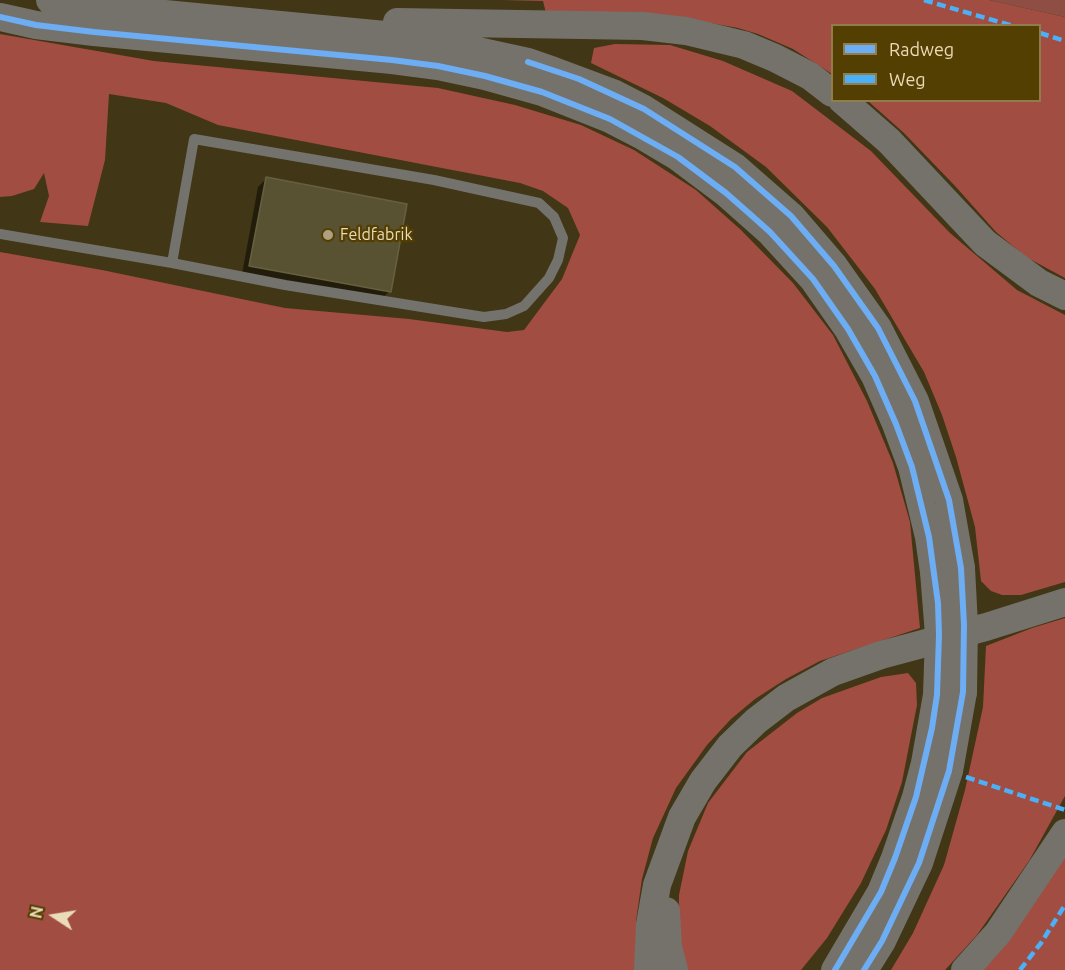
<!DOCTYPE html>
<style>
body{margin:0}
#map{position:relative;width:1065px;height:970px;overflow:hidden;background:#413615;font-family:Ubuntu,sans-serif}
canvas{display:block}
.legend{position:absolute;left:831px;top:24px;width:210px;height:78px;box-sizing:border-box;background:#543f02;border:2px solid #907d4b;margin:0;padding:8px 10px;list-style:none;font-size:18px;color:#eadbb9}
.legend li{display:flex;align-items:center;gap:12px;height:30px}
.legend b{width:30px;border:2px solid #907d4b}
.north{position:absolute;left:24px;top:886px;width:60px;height:60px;-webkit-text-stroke:4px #543f02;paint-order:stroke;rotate:282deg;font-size:16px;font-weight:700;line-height:24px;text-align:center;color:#eadbb9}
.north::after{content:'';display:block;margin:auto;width:21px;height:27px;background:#eadbb9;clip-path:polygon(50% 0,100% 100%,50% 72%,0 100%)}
</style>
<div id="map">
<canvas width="1065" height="970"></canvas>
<ul class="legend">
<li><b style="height:8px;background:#6dadf4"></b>Radweg</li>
<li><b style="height:8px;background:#4cb0f7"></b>Weg</li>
</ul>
<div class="north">N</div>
</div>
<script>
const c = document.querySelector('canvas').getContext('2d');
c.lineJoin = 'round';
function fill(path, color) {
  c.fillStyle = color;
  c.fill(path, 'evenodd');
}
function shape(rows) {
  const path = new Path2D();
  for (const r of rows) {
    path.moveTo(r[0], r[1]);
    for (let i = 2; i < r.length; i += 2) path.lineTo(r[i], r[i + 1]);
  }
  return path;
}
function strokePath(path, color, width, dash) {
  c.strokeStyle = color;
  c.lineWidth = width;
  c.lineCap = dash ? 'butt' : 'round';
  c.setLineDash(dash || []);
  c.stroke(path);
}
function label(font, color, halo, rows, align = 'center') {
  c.font = font + ' Ubuntu,sans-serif';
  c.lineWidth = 4.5;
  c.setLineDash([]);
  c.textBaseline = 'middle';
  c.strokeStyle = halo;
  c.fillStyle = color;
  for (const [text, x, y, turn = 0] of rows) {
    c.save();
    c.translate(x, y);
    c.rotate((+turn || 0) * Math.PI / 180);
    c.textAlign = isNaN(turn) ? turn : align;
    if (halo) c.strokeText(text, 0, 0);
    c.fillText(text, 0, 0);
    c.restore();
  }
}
fill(shape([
 [989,0,1065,0,1065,17]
]), '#8e4e44');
fill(shape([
 [501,0,989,0,1065,17,1065,278,1026,257,996,232,956,187,904,133,868,101,1040,100,1040,26,832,26,832,74,793,49,758,34,738,28,660,14,546,13,543,1],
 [0,34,154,61,438,88,515,105,581,125,634,150,696,190,741,230,793,283,833,335,867,401,893,463,910,522,920,628,820,661,786,679,755,699,731,719,707,745,676,788,653,838,642,879,636,921,637,970,0,970,0,252,102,270,285,308,409,319,507,332,524,330,562,279,580,235,568,208,543,191,520,183,218,125,166,103,109,94,105,160,88,226,40,222,49,196,44,173,34,189,12,196,0,197],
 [615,44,670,45,723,61,792,91,871,151,950,233,1017,290,1065,315,1065,582,1021,595,1002,595,991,591,981,581,975,527,956,457,942,415,924,372,875,289,827,227,766,167,710,126,663,98,591,63,594,48],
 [1065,618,1065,796,1029,861,977,935,945,970,891,970,913,933,944,865,965,790,983,707,986,646,1032,628],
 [908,673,916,683,917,705,902,782,886,830,861,883,827,938,801,970,686,970,678,941,679,895,688,851,708,803,747,752,797,713,822,698,881,677],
 [1065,854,1065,970,979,970]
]), '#a14d42');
fill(shape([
 [266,179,389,291,381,300,242,274,258,187]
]), '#0007');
const building = shape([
 [266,177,407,204,391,292,249,266,266,177]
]);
fill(building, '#595232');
strokePath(building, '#666041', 1.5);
strokePath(shape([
 [0,234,172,263,285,285,484,317,506,314,524,306,549,278,558,260,563,238,554,217,539,203,434,180,194,139,172,263]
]), '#73726d', 10);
strokePath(shape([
 [50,0,134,11,406,37,450,45,528,62,554,71,613,93,644,109,735,167,791,216,834,266,878,328,915,401,949,500,961,568],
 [0,17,36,25,94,32,392,60,438,66,485,76,542,92,610,119,641,135,678,157,726,193,770,232,813,279,848,329,875,376,896,424,912,467,929,537,934,572],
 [397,22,643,26,686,31,744,45,775,58,810,76,832,93],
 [842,100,889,141,985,243,1039,283,1065,296],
 [666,911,668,947,674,970],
 [648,970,650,924,657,885,682,817,703,781,730,746,756,721,786,698,833,672,881,655,986,627,1065,602],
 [835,970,881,892,895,858,916,797,925,763,937,695],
 [864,970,882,941,919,863,949,771,963,692],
 [965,970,998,933,1065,833]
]), '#74726b', 28);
strokePath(shape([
 [961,568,964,625,963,692],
 [934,572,939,635,937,695]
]), '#74726b', 28);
strokePath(shape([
 [924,0,1013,26],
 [1040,33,1065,41],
 [966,777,1065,810],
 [1020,970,1041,943,1065,905]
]), '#4cb0f7', 4.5, [9, 4.5]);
strokePath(shape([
 [0,17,36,25,94,32,392,60,438,66,485,76,542,92,610,119,678,157,726,193,751,215,770,232,813,279,848,329,875,376,896,424,912,467,929,537,938,603,939,635,937,695,932,728,916,797,895,858,881,892,835,970],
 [528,62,579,79,644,109,735,167,791,216,834,266,878,328,915,401,949,500,961,568,964,625,963,692,949,771,919,863,882,941,864,970]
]), '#6dadf4', 6);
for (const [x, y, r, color] of [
 [328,235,6,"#afa180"]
]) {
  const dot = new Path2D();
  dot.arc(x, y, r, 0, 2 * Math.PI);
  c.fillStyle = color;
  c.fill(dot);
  strokePath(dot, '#543f02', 2);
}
label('16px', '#eadbb9', '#543f02', [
 ["Feldfabrik",340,235]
], 'left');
</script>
